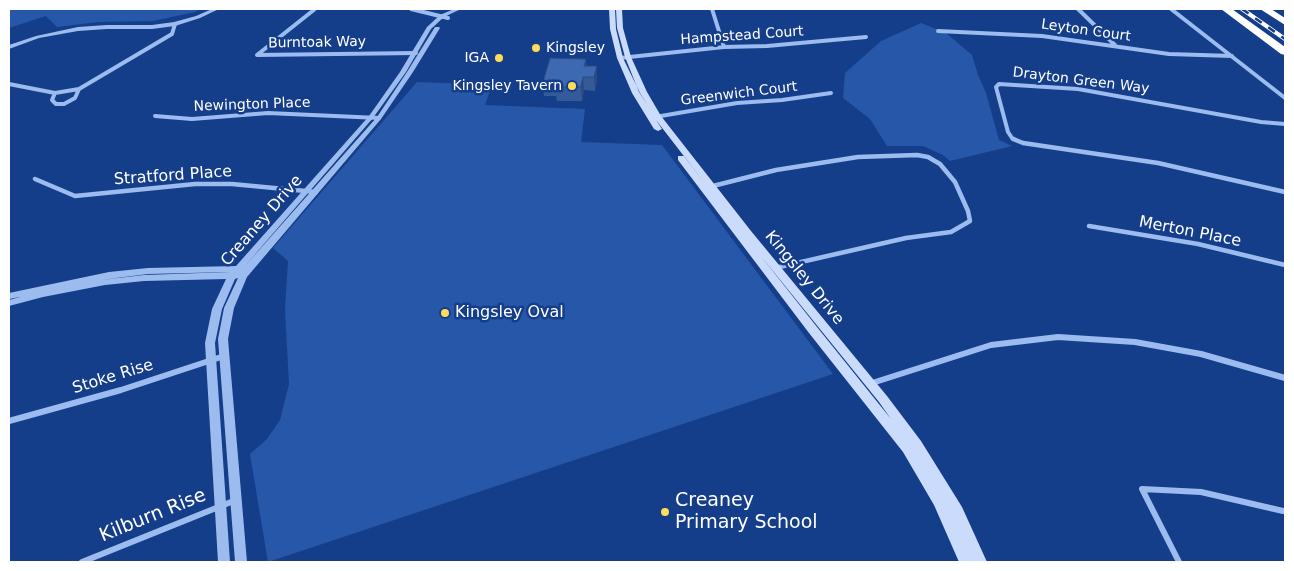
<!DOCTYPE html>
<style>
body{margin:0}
#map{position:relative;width:1294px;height:571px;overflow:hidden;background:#153e8a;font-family:"DejaVu Sans",sans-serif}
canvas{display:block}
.frame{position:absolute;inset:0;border:10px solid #fff;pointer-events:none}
</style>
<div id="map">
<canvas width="1294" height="571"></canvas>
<div class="frame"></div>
</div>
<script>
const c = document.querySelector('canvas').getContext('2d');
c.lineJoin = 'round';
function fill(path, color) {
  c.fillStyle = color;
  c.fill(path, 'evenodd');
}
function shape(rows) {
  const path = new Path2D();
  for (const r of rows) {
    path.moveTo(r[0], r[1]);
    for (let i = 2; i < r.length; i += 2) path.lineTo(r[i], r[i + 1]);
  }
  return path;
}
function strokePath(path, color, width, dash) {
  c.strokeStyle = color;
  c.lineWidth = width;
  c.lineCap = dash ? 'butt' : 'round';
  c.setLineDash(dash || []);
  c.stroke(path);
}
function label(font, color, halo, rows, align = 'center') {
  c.font = font + ' "DejaVu Sans",sans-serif';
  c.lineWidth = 5;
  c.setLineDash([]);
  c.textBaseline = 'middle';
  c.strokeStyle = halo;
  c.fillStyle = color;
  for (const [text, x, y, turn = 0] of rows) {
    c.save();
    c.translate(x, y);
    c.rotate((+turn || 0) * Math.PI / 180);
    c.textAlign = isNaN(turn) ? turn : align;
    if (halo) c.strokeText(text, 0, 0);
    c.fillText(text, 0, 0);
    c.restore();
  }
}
fill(shape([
 [9,9,201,9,195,12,153,21,98,22,57,27,46,16,9,28],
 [921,23,946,33,972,55,978,75,986,93,999,140,1012,146,950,161,943,155,923,146,887,146,870,119,843,98,845,73,881,41],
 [417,82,492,85,485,105,585,109,581,142,662,145,833,374,268,562,250,454,267,439,280,420,289,384,285,310,288,261,273,248]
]), '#2757a9');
strokePath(shape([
 [315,9,257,55,416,53],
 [411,9,448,18],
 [712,9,724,47],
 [1078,9,1115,45],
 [1171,9,1285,98],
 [938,31,1042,36,1169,54,1232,56],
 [620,58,724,47,767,46,866,37],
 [9,84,55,93,79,89,172,34,175,24],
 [55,93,52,100,56,104,64,104,75,98,79,89],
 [155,116,192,119,268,113,379,118],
 [655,117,737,103,782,100,831,93],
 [1016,140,1012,138,1008,132,996,87,999,84,1078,89,1261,122,1285,124]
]), '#9cbbef', 4);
strokePath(shape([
 [1013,139,1023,143,1158,163,1285,192],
 [35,179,75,196,195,184,232,184,316,192],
 [709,187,776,170,858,157,917,155,928,157,940,164,955,182,968,211,970,221,951,232,906,238,775,268],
 [1089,226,1198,244,1285,265]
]), '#9cbbef', 4.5);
strokePath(shape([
 [869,384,991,345,1058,337,1135,342,1201,354,1285,378],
 [9,421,121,390,224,356],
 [82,562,236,500],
 [1179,562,1142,489,1201,492,1283,511]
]), '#9cbbef', 6);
fill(shape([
 [212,9,219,9,200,18,175,26,152,29,107,29,78,31,39,38,9,49,9,45,36,36,78,27,107,25,152,25,174,22,196,16,212,9],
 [454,9,461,9,444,17,431,29,406,72,373,118,244,267,377,117,407,72,435,27,439,27,440,28,413,72,381,119,247,277,234,308,228,339,247,562,235,562,218,339,224,308,238,278,235,279,222,309,215,343,230,562,218,562,205,343,212,309,226,279,144,281,105,285,43,297,9,306,9,300,20,297,9,299,9,293,109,272,148,268,236,266,369,116,400,72,427,27,440,15,454,9],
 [230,272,144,275,101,280,148,274,230,272]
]), '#9cbbef');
fill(shape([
 [609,9,615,9,616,29,623,58,640,93,648,106,639,92,625,57,617,28,616,9,622,9,623,28,631,57,647,92,661,116,751,231,887,396,921,441,962,507,987,562,959,562,934,505,903,452,809,333,678,160,678,156,684,156,707,186,656,120,662,129,658,131,654,129,632,93,617,58,610,29,609,9],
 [760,255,879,402,891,419,817,327,760,255]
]), '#cadbfb');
fill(shape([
 [1221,9,1232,9,1285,47,1285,55,1281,54,1221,9],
 [1260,9,1271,9,1285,18,1285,25,1260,9]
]), '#fff');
const rail = shape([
 [1242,9,1285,39]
]);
strokePath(rail, '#fff', 4);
strokePath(rail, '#153e8a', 2.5, [8]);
fill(shape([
 [586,59,586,66,597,80,595,91,584,90,582,101,557,101,556,96,544,96,543,82]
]), '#345a9a');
fill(shape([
 [597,66,597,80,595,91,594,77],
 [583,77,584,90,582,101,581,87]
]), '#2b4a7d');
const building = shape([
 [550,58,586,59,584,66,597,66,594,77,583,77,581,87,555,87,556,82,543,82,550,58]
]);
fill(building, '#3d69b3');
strokePath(building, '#2b4a7d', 1);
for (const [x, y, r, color] of [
 [536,48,5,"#ffdd5b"],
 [499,58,5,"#ffdd5b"],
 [572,86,5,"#ffdd5b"],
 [445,313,5,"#ffdd5b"],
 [665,512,5,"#ffdd5b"]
]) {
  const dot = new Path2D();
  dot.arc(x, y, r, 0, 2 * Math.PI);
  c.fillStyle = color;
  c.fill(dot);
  strokePath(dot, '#153e8a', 2);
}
label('14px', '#fff', '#153e8a', [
 ["Leyton Court",1086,31,8],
 ["Hampstead Court",742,36,-4],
 ["Burntoak Way",317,43,-1],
 ["Drayton Green Way",1081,81,7],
 ["Greenwich Court",739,94,-7],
 ["Newington Place",252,105,-2]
]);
label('14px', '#fff', '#153e8a', [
 ["Kingsley",546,48,"left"],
 ["IGA",489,58],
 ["Kingsley Tavern",562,86]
], 'right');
label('16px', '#fff', '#153e8a', [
 ["Stratford Place",173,176,-4],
 ["Creaney Drive",262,221,-49],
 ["Merton Place",1190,232,11],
 ["Kingsley Drive",804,278,51],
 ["Stoke Rise",113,377,-17]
]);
label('16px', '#fff', '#153e8a', [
 ["Kingsley Oval",455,313]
], 'left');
label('19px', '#fff', '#153e8a', [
 ["Creaney",675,501],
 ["Primary School",675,523]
], 'left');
label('19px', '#fff', '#153e8a', [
 ["Kilburn Rise",153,516,-22]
]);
</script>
